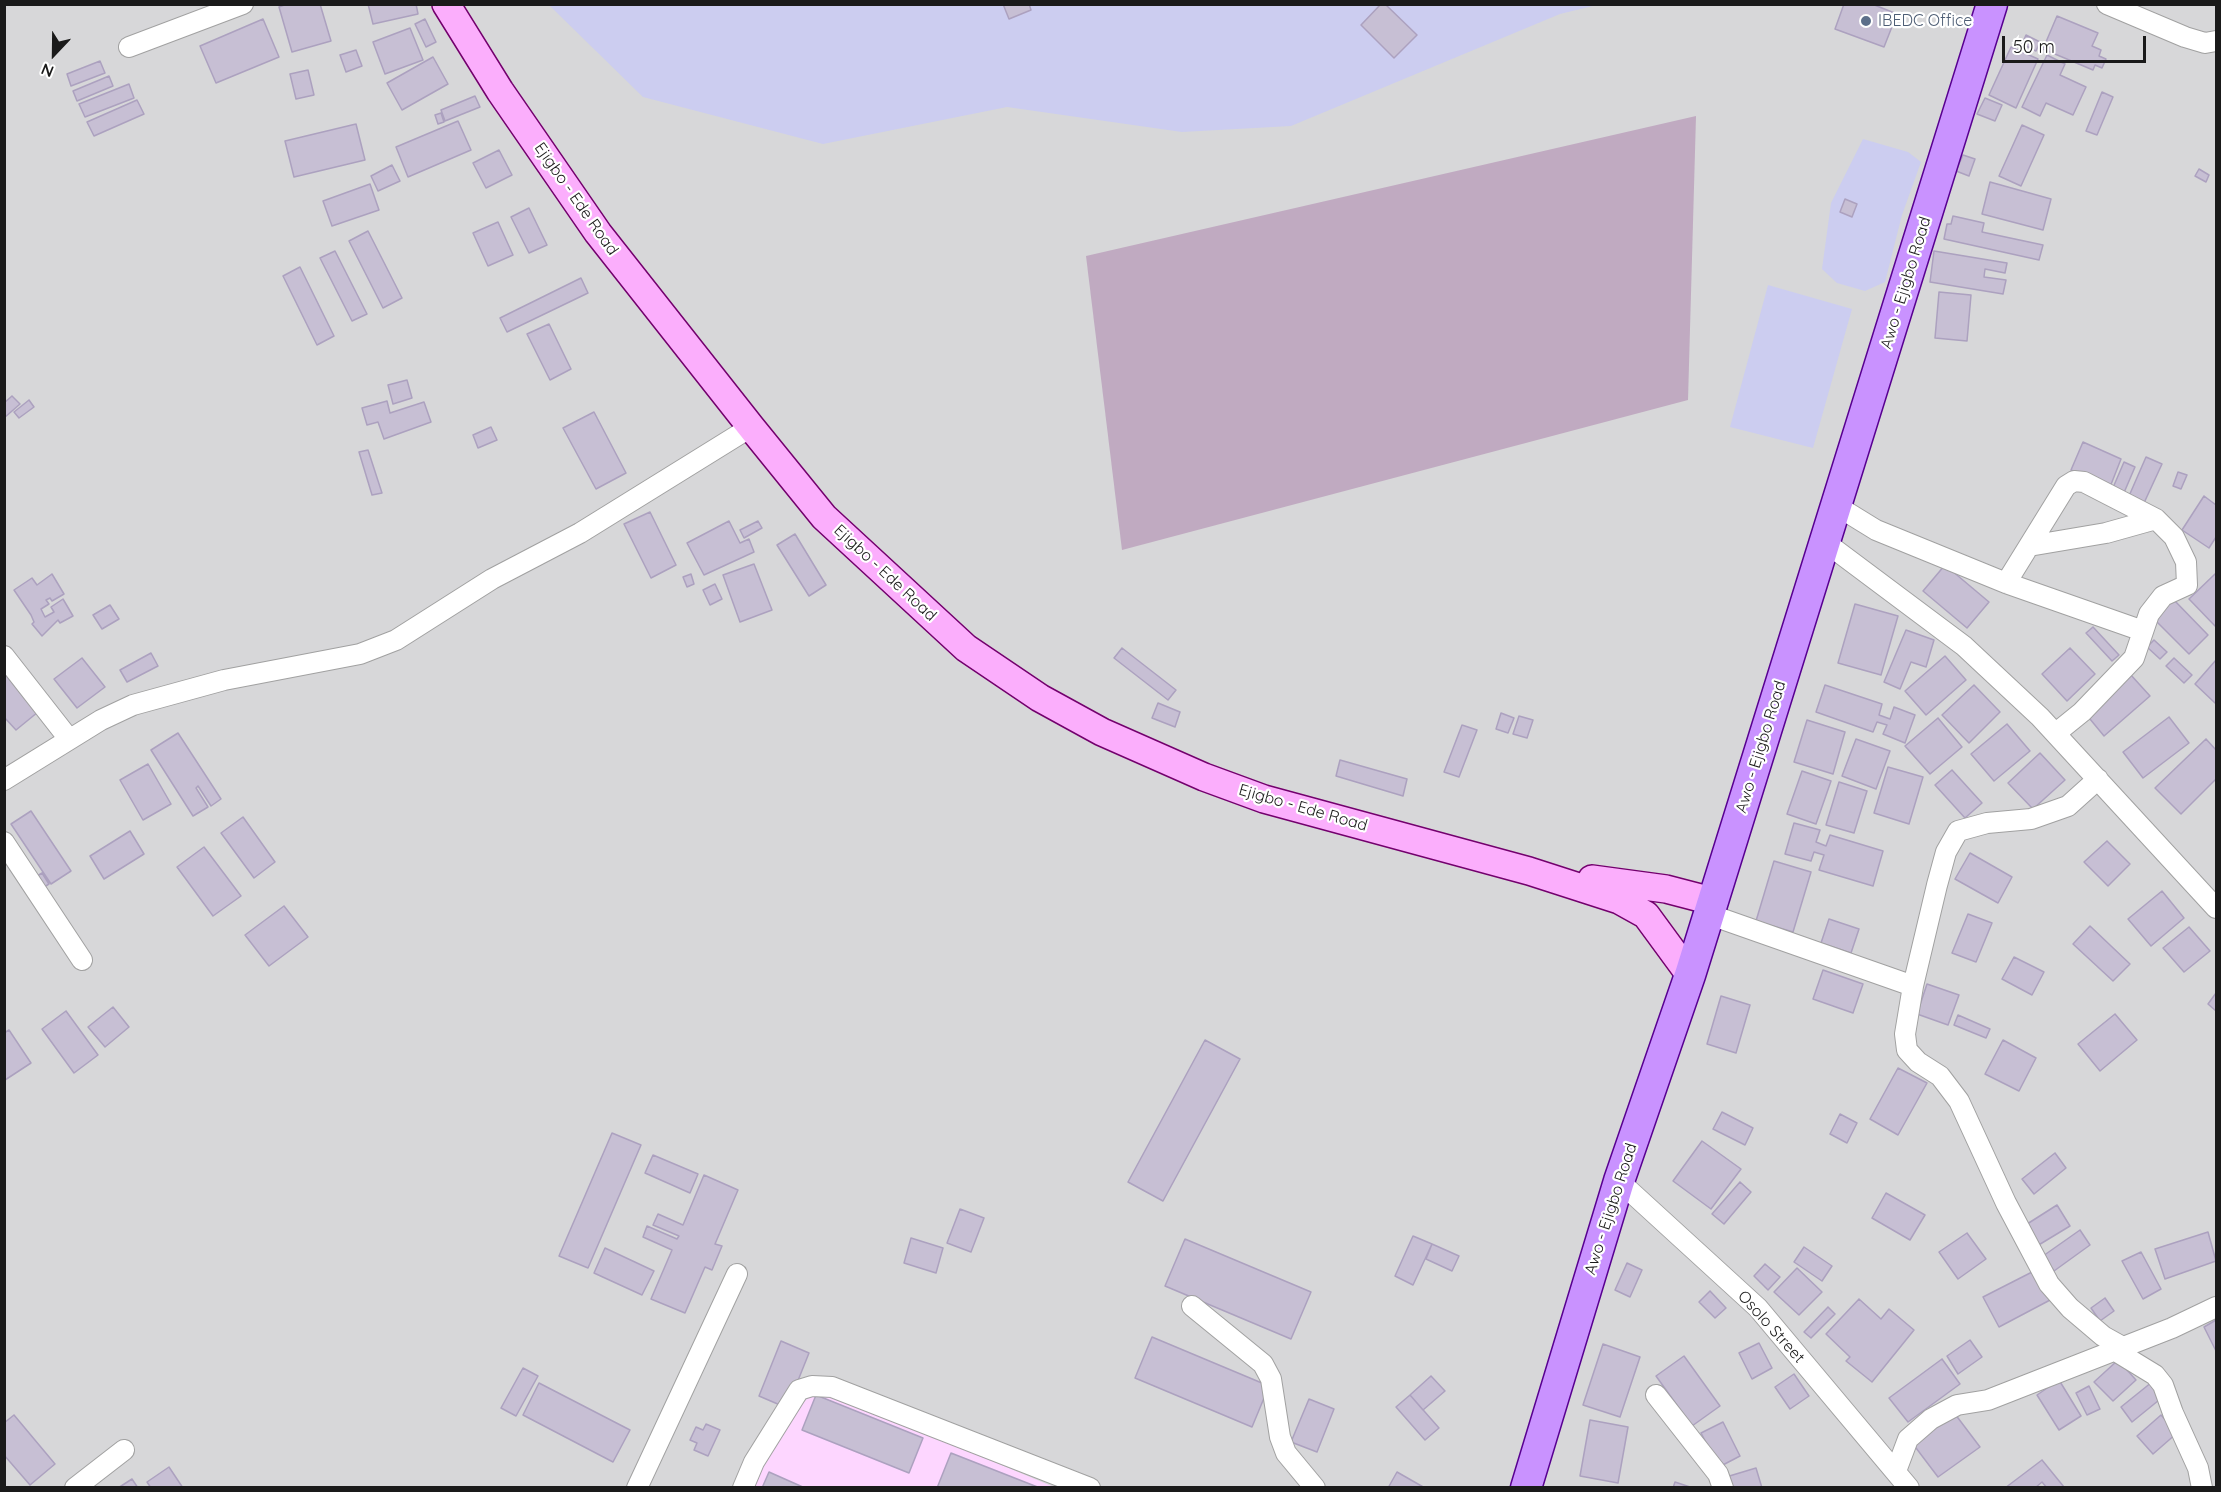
<!DOCTYPE html>
<style>
body{margin:0}
#map{position:relative;width:2221px;height:1492px;overflow:hidden;background:#e7dfed;font-family:Quicksand,sans-serif}
canvas{display:block}
.frame{position:absolute;inset:0;border:6px solid #1a1a1a;pointer-events:none}
.north{position:absolute;left:24px;top:24px;width:60px;height:60px;-webkit-text-stroke:4px #fff;paint-order:stroke;rotate:202deg;font-size:16px;font-weight:700;line-height:24px;text-align:center;color:#1a1a1a}
.north::after{content:'';display:block;margin:auto;width:21px;height:27px;background:#1a1a1a;clip-path:polygon(50% 0,100% 100%,50% 72%,0 100%)}
.scale{position:absolute;left:2002px;top:36px;width:144px;height:27px;box-sizing:border-box;border:3px solid #1a1a1a;border-top:0;padding-left:8px;font-size:18px;line-height:21px;white-space:nowrap;color:#1a1a1a;-webkit-text-stroke:4px #fff;paint-order:stroke}
</style>
<div id="map">
<canvas width="2221" height="1492"></canvas>
<div class="frame"></div>
<div class="north">N</div>
<div class="scale">50 m</div>
</div>
<script>
const c = document.querySelector('canvas').getContext('2d');
c.lineJoin = 'round';
function fill(path, color) {
  c.fillStyle = color;
  c.fill(path, 'evenodd');
}
function shape(rows) {
  const path = new Path2D();
  for (const r of rows) {
    path.moveTo(r[0], r[1]);
    for (let i = 2; i < r.length; i += 2) path.lineTo(r[i], r[i + 1]);
  }
  return path;
}
function strokePath(path, color, width, dash) {
  c.strokeStyle = color;
  c.lineWidth = width;
  c.lineCap = dash ? 'butt' : 'round';
  c.setLineDash(dash || []);
  c.stroke(path);
}
function label(font, color, halo, rows, align = 'center') {
  c.font = font + ' Quicksand,sans-serif';
  c.lineWidth = 4.5;
  c.setLineDash([]);
  c.textBaseline = 'middle';
  c.strokeStyle = halo;
  c.fillStyle = color;
  for (const [text, x, y, turn = 0] of rows) {
    c.save();
    c.translate(x, y);
    c.rotate((+turn || 0) * Math.PI / 180);
    c.textAlign = isNaN(turn) ? turn : align;
    if (halo) c.strokeText(text, 0, 0);
    c.fillText(text, 0, 0);
    c.restore();
  }
}
fill(shape([
 [5,5,2216,5,2216,1487,5,1487]
]), '#d7d7d9');
fill(shape([
 [549,5,1597,5,1560,14,1291,126,1182,132,1007,107,823,144,643,97],
 [1863,139,1908,152,1921,162,1902,215,1885,282,1865,291,1837,283,1822,269,1831,203],
 [1768,285,1852,309,1813,448,1730,427]
]), '#cccdf0');
fill(shape([
 [829,1393,1054,1487,750,1488,771,1440,811,1394]
]), '#fdd6ff');
fill(shape([
 [1696,116,1688,400,1122,550,1086,256]
]), '#c0aac1');
const building = shape([
 [287,4,320,4,331,41,292,52,279,7,287,4],
 [368,4,416,4,418,14,373,24,368,4],
 [1003,4,1029,4,1031,10,1009,19,1003,4],
 [1381,4,1385,4,1417,35,1394,58,1361,25,1381,4],
 [1844,4,1872,4,1897,14,1884,47,1835,29,1844,4],
 [2057,16,2098,33,2092,46,2101,50,2099,56,2106,59,2102,68,2095,65,2093,70,2043,49,2057,16],
 [263,19,279,57,216,83,200,46,263,19],
 [425,19,436,42,426,47,415,24,425,19],
 [410,28,423,60,385,74,373,42,410,28],
 [2026,35,2040,42,2036,51,2022,44,2026,35],
 [2011,47,2038,59,2016,108,1989,95,2011,47],
 [356,50,362,66,346,72,340,55,356,50],
 [2047,55,2065,64,2060,75,2086,87,2073,115,2046,103,2040,116,2022,107,2047,55],
 [433,57,448,84,402,110,387,83,433,57],
 [100,61,105,73,71,86,67,74,100,61],
 [308,70,314,95,296,99,290,74,308,70],
 [109,76,113,86,77,101,73,91,109,76],
 [129,84,134,98,85,117,79,104,129,84],
 [2102,92,2113,97,2097,135,2086,131,2102,92],
 [475,96,480,107,445,121,441,110,475,96],
 [1985,98,2002,105,1995,121,1977,114,1985,98],
 [137,100,144,114,94,136,87,122,137,100],
 [441,113,444,122,438,124,435,115,441,113],
 [458,121,471,150,408,177,396,147,458,121],
 [356,124,365,160,294,177,285,141,356,124],
 [2022,125,2044,135,2021,186,1999,176,2022,125],
 [499,150,512,175,486,188,473,163,499,150],
 [1963,155,1975,159,1969,176,1956,171,1963,155],
 [392,165,400,181,378,191,371,176,392,165],
 [2199,169,2209,175,2206,182,2195,176,2199,169],
 [1990,182,2051,199,2043,230,1982,214,1990,182],
 [370,184,379,210,332,226,323,201,370,184],
 [1845,199,1857,204,1852,217,1840,212,1845,199],
 [529,208,547,245,529,253,511,217,529,208],
 [1953,216,1984,223,1982,232,2043,245,2039,260,1944,239,1947,224,1951,224,1953,216],
 [498,222,513,255,488,266,473,233,498,222],
 [368,231,402,298,383,308,349,241,368,231],
 [335,251,367,314,352,321,320,258,335,251],
 [1934,251,2007,263,2005,273,1985,269,1984,277,2006,280,2003,294,1930,282,1934,251],
 [300,267,334,336,317,345,283,276,300,267],
 [581,278,588,293,507,332,500,318,581,278],
 [1939,292,1971,295,1967,341,1935,338,1939,292],
 [549,324,571,369,550,380,527,334,549,324],
 [407,380,412,398,393,404,388,385,407,380],
 [12,396,20,404,4,418,4,403,12,396],
 [29,400,34,407,19,418,14,412,29,400],
 [387,401,390,413,424,402,431,422,384,439,378,422,367,425,362,408,387,401],
 [594,412,626,473,596,489,563,428,594,412],
 [491,427,497,440,478,448,473,435,491,427],
 [2083,442,2121,459,2110,487,2071,470,2083,442],
 [368,450,382,493,372,495,359,452,368,450],
 [2146,457,2162,464,2144,503,2129,496,2146,457],
 [2124,462,2135,467,2123,495,2112,490,2124,462],
 [2178,472,2187,475,2181,489,2173,486,2178,472],
 [2204,496,2216,505,2216,537,2209,548,2182,530,2204,496],
 [650,512,676,565,651,578,624,524,650,512],
 [729,521,740,543,749,539,754,552,704,575,687,543,729,521],
 [758,521,762,528,744,538,740,530,758,521],
 [795,534,826,585,809,596,777,545,795,534],
 [754,564,772,610,740,622,723,575,754,564],
 [1945,565,1989,602,1967,628,1923,591,1945,565],
 [52,574,64,594,52,601,50,598,46,600,49,604,41,609,45,617,54,612,51,607,63,599,73,616,60,623,58,620,42,636,32,624,34,622,31,615,14,590,32,578,37,585,52,574],
 [691,574,694,584,687,587,683,577,691,574],
 [2215,574,2216,576,2216,627,2189,599,2215,574],
 [715,584,722,599,710,605,703,590,715,584],
 [2173,599,2208,635,2189,654,2153,618,2173,599],
 [1855,604,1898,616,1881,675,1838,663,1855,604],
 [110,605,119,619,102,629,93,615,110,605],
 [2093,627,2119,655,2112,661,2086,633,2093,627],
 [1906,630,1934,640,1926,667,1911,662,1900,689,1884,682,1906,630],
 [2154,640,2167,652,2160,659,2147,647,2154,640],
 [1122,648,1176,690,1168,700,1114,658,1122,648],
 [2070,648,2095,674,2067,701,2042,674,2070,648],
 [151,653,158,666,127,682,120,670,151,653],
 [1945,656,1966,680,1926,715,1905,691,1945,656],
 [82,658,105,687,77,708,54,679,82,658],
 [2174,658,2192,675,2184,683,2166,666,2174,658],
 [2216,660,2216,702,2215,703,2195,684,2216,660],
 [4,673,38,712,16,730,4,717,4,673],
 [2130,674,2150,696,2104,736,2085,713,2130,674],
 [1825,685,1882,704,1879,715,1890,719,1894,707,1915,715,1905,743,1883,734,1887,725,1877,722,1873,732,1816,712,1825,685],
 [1974,685,2000,712,1969,743,1942,715,1974,685],
 [1158,703,1180,712,1175,727,1152,718,1158,703],
 [1501,713,1514,718,1508,733,1496,729,1501,713],
 [1519,716,1533,720,1527,738,1513,734,1519,716],
 [2169,717,2189,743,2143,778,2123,752,2169,717],
 [1938,718,1962,747,1930,774,1905,746,1938,718],
 [1807,720,1845,732,1833,774,1794,762,1807,720],
 [2007,724,2030,751,1994,781,1971,754,2007,724],
 [1462,725,1477,730,1459,777,1444,772,1462,725],
 [178,733,221,799,211,806,198,786,196,788,208,807,193,816,151,750,178,733],
 [1856,739,1890,751,1876,789,1842,776,1856,739],
 [2206,739,2216,750,2216,779,2181,814,2155,788,2206,739],
 [2040,753,2065,780,2033,809,2008,783,2040,753],
 [1340,760,1407,779,1403,796,1336,776,1340,760],
 [148,764,171,804,143,820,120,780,148,764],
 [1888,767,1923,777,1909,824,1874,813,1888,767],
 [1952,770,1982,803,1965,818,1935,785,1952,770],
 [1802,771,1831,781,1816,824,1787,814,1802,771],
 [1839,782,1867,791,1854,833,1826,825,1839,782],
 [31,811,71,871,51,884,11,824,31,811],
 [243,817,275,862,254,878,221,833,243,817],
 [1794,823,1820,830,1816,842,1826,846,1830,835,1883,851,1873,886,1819,870,1824,855,1814,852,1811,861,1785,854,1794,823],
 [130,831,144,854,104,879,90,856,130,831],
 [2107,841,2130,864,2108,886,2084,862,2107,841],
 [204,847,241,896,213,916,177,867,204,847],
 [1970,853,2012,877,1998,903,1955,879,1970,853],
 [1774,861,1811,872,1793,932,1756,921,1774,861],
 [42,873,49,884,41,889,34,878,42,873],
 [2162,891,2184,918,2151,946,2128,919,2162,891],
 [284,906,308,937,269,966,245,935,284,906],
 [1968,914,1992,923,1976,962,1952,953,1968,914],
 [1829,919,1859,929,1851,953,1821,943,1829,919],
 [2090,926,2130,964,2113,981,2073,944,2090,926],
 [2189,927,2210,951,2184,972,2163,948,2189,927],
 [2014,957,2044,972,2032,995,2002,979,2014,957],
 [1823,970,1863,984,1853,1013,1813,999,1823,970],
 [1927,984,1959,995,1948,1025,1917,1014,1927,984],
 [2216,993,2216,1011,2208,1004,2216,993],
 [1721,996,1750,1005,1736,1053,1707,1044,1721,996],
 [113,1007,129,1027,105,1047,88,1027,113,1007],
 [66,1011,98,1055,74,1073,42,1029,66,1011],
 [2115,1014,2137,1040,2100,1071,2078,1044,2115,1014],
 [1958,1015,1990,1029,1986,1038,1954,1025,1958,1015],
 [9,1030,31,1063,5,1080,4,1033,9,1030],
 [1205,1040,1240,1059,1163,1201,1128,1182,1205,1040],
 [2003,1040,2036,1058,2019,1091,1985,1074,2003,1040],
 [1898,1068,1927,1083,1898,1135,1870,1119,1898,1068],
 [1722,1112,1753,1128,1745,1145,1713,1129,1722,1112],
 [1840,1114,1857,1123,1847,1143,1830,1134,1840,1114],
 [612,1133,641,1145,588,1268,559,1256,612,1133],
 [1702,1141,1741,1169,1711,1209,1673,1181,1702,1141],
 [2055,1153,2066,1168,2034,1194,2022,1179,2055,1153],
 [653,1155,698,1174,690,1193,645,1173,653,1155],
 [704,1175,738,1190,715,1244,722,1246,712,1270,705,1267,685,1313,651,1299,672,1250,643,1237,647,1226,677,1239,679,1236,653,1225,658,1214,683,1225,704,1175],
 [1740,1182,1751,1192,1724,1224,1712,1214,1740,1182],
 [1886,1193,1925,1215,1910,1240,1872,1218,1886,1193],
 [2057,1205,2070,1226,2037,1246,2024,1226,2057,1205],
 [960,1209,984,1218,971,1252,947,1243,960,1209],
 [2080,1230,2090,1245,2054,1271,2043,1256,2080,1230],
 [2208,1232,2216,1261,2165,1279,2155,1249,2208,1232],
 [1967,1233,1986,1259,1958,1279,1939,1252,1967,1233],
 [1413,1236,1432,1244,1413,1285,1395,1276,1413,1236],
 [911,1238,943,1248,936,1273,904,1263,911,1238],
 [1185,1239,1311,1292,1291,1339,1165,1286,1185,1239],
 [1432,1244,1459,1256,1452,1271,1426,1259,1432,1244],
 [1804,1247,1832,1266,1822,1281,1794,1262,1804,1247],
 [605,1248,654,1271,642,1295,594,1273,605,1248],
 [2141,1252,2161,1289,2143,1299,2122,1261,2141,1252],
 [1627,1263,1642,1270,1630,1297,1615,1290,1627,1263],
 [1765,1264,1780,1277,1768,1290,1754,1276,1765,1264],
 [1797,1268,1822,1292,1799,1315,1774,1292,1797,1268],
 [2036,1270,2052,1299,1999,1327,1983,1297,2036,1270],
 [1710,1291,1726,1308,1715,1318,1699,1302,1710,1291],
 [2105,1298,2114,1311,2100,1321,2091,1308,2105,1298],
 [1859,1299,1881,1319,1889,1309,1914,1330,1872,1382,1846,1361,1850,1357,1826,1334,1859,1299],
 [1828,1307,1835,1314,1811,1338,1804,1332,1828,1307],
 [2216,1320,2216,1351,2204,1327,2216,1320],
 [1152,1337,1269,1386,1252,1427,1135,1378,1152,1337],
 [1970,1340,1982,1357,1958,1374,1947,1356,1970,1340],
 [781,1341,809,1353,787,1408,759,1396,781,1341],
 [1759,1343,1772,1368,1752,1379,1739,1353,1759,1343],
 [1603,1344,1640,1357,1620,1417,1583,1405,1603,1344],
 [1684,1356,1720,1406,1692,1426,1656,1376,1684,1356],
 [1942,1359,1960,1384,1908,1422,1889,1398,1942,1359],
 [2118,1360,2136,1380,2113,1401,2094,1382,2118,1360],
 [523,1368,538,1376,516,1416,501,1408,523,1368],
 [1794,1374,1809,1396,1790,1409,1775,1387,1794,1374],
 [1431,1376,1445,1391,1423,1410,1410,1395,1431,1376],
 [2059,1380,2081,1416,2059,1430,2037,1395,2059,1380],
 [2152,1382,2164,1396,2132,1422,2121,1407,2152,1382],
 [539,1383,630,1430,613,1462,523,1415,539,1383],
 [2089,1386,2100,1409,2087,1415,2076,1393,2089,1386],
 [816,1395,923,1438,909,1473,802,1430,816,1395],
 [1410,1395,1439,1428,1425,1440,1396,1407,1410,1395],
 [1309,1399,1334,1409,1317,1452,1291,1442,1309,1399],
 [1955,1414,1980,1447,1938,1477,1913,1444,1955,1414],
 [14,1415,55,1464,30,1485,4,1455,4,1423,14,1415],
 [2161,1415,2177,1433,2153,1454,2137,1436,2161,1415],
 [1590,1420,1628,1427,1618,1483,1580,1476,1590,1420],
 [1723,1422,1740,1456,1719,1467,1701,1433,1723,1422],
 [706,1424,720,1430,708,1456,694,1450,697,1443,690,1440,696,1427,703,1430,706,1424],
 [951,1453,1040,1488,937,1488,951,1453],
 [2042,1460,2064,1487,2047,1488,2042,1482,2035,1488,2005,1488,2042,1460],
 [169,1467,183,1488,151,1488,147,1482,169,1467],
 [1756,1468,1762,1488,1730,1488,1726,1477,1756,1468],
 [769,1472,805,1488,762,1488,769,1472],
 [1397,1472,1425,1488,1388,1488,1397,1472],
 [132,1479,138,1488,118,1488,132,1479],
 [1675,1482,1693,1488,1673,1488,1675,1482]
]);
fill(building, '#c7bfd4');
strokePath(building, '#aca1bf', 1.5);
const street = shape([
 [2107,4,2185,37,2205,43,2216,41],
 [129,47,243,4],
 [1837,506,1876,530,2006,583,2143,631],
 [1825,542,1964,646,2040,717,2216,908],
 [2029,546,2106,533,2156,519],
 [2006,583,2066,486,2074,481,2084,482,2156,519,2174,537,2186,562,2187,585,2163,596,2149,614,2134,658,2082,712,2056,733],
 [4,656,69,739],
 [2098,779,2068,806,2031,819,1987,823,1958,831,1946,852,1937,885,1913,986,1905,1034,1907,1050,1918,1062,1940,1076,1959,1101,2006,1203,2049,1284,2070,1308,2103,1336,2121,1346],
 [4,780,101,720,133,705,224,680,360,654,396,640,492,579,580,533,751,427],
 [4,842,82,960],
 [1708,914,1913,986],
 [1619,1181,1758,1308,1909,1488],
 [1192,1306,1263,1364,1271,1379,1280,1437,1286,1453,1315,1488],
 [2114,1350,2155,1375,2163,1385,2173,1413,2198,1468,2202,1488],
 [1656,1395,1718,1474,1723,1488],
 [1896,1471,1908,1439,1931,1419,1957,1405,1988,1400,2172,1328,2216,1307],
 [75,1488,124,1450],
 [637,1488,737,1274],
 [743,1488,754,1462,799,1390,812,1386,832,1387,1090,1488]
]);
const secondary = shape([
 [446,4,500,91,598,233,751,427,824,517,966,648,1040,698,1102,732,1204,777,1264,799,1529,871,1619,900,1646,915,1690,975],
 [1592,879,1666,889,1712,901]
]);
const primary = shape([
 [1526,1488,1619,1181,1690,975,1992,4]
]);
strokePath(street, '#a1a1a1', 22);
strokePath(secondary, '#73006d', 30);
strokePath(primary, '#580091', 33);
strokePath(street, '#fff', 20);
strokePath(secondary, '#fbaefc', 27);
strokePath(primary, '#c992ff', 30);
for (const [x, y, r, color] of [
 [1866,21,6,"#5c6f8a"]
]) {
  const dot = new Path2D();
  dot.arc(x, y, r, 0, 2 * Math.PI);
  c.fillStyle = color;
  c.fill(dot);
  strokePath(dot, '#fff', 2);
}
label('16px', '#4e5e75', '#fff', [
 ["IBEDC Office",1878,21]
], 'left');
label('16px', '#1a1a1a', '#fff', [
 ["Ejigbo - Ede Road",576,199,55],
 ["Awo - Ejigbo Road",1906,283,-73],
 ["Ejigbo - Ede Road",885,573,43],
 ["Awo - Ejigbo Road",1761,747,-73],
 ["Ejigbo - Ede Road",1303,808,16],
 ["Awo - Ejigbo Road",1611,1209,-72],
 ["Osolo Street",1771,1327,48]
]);
</script>
